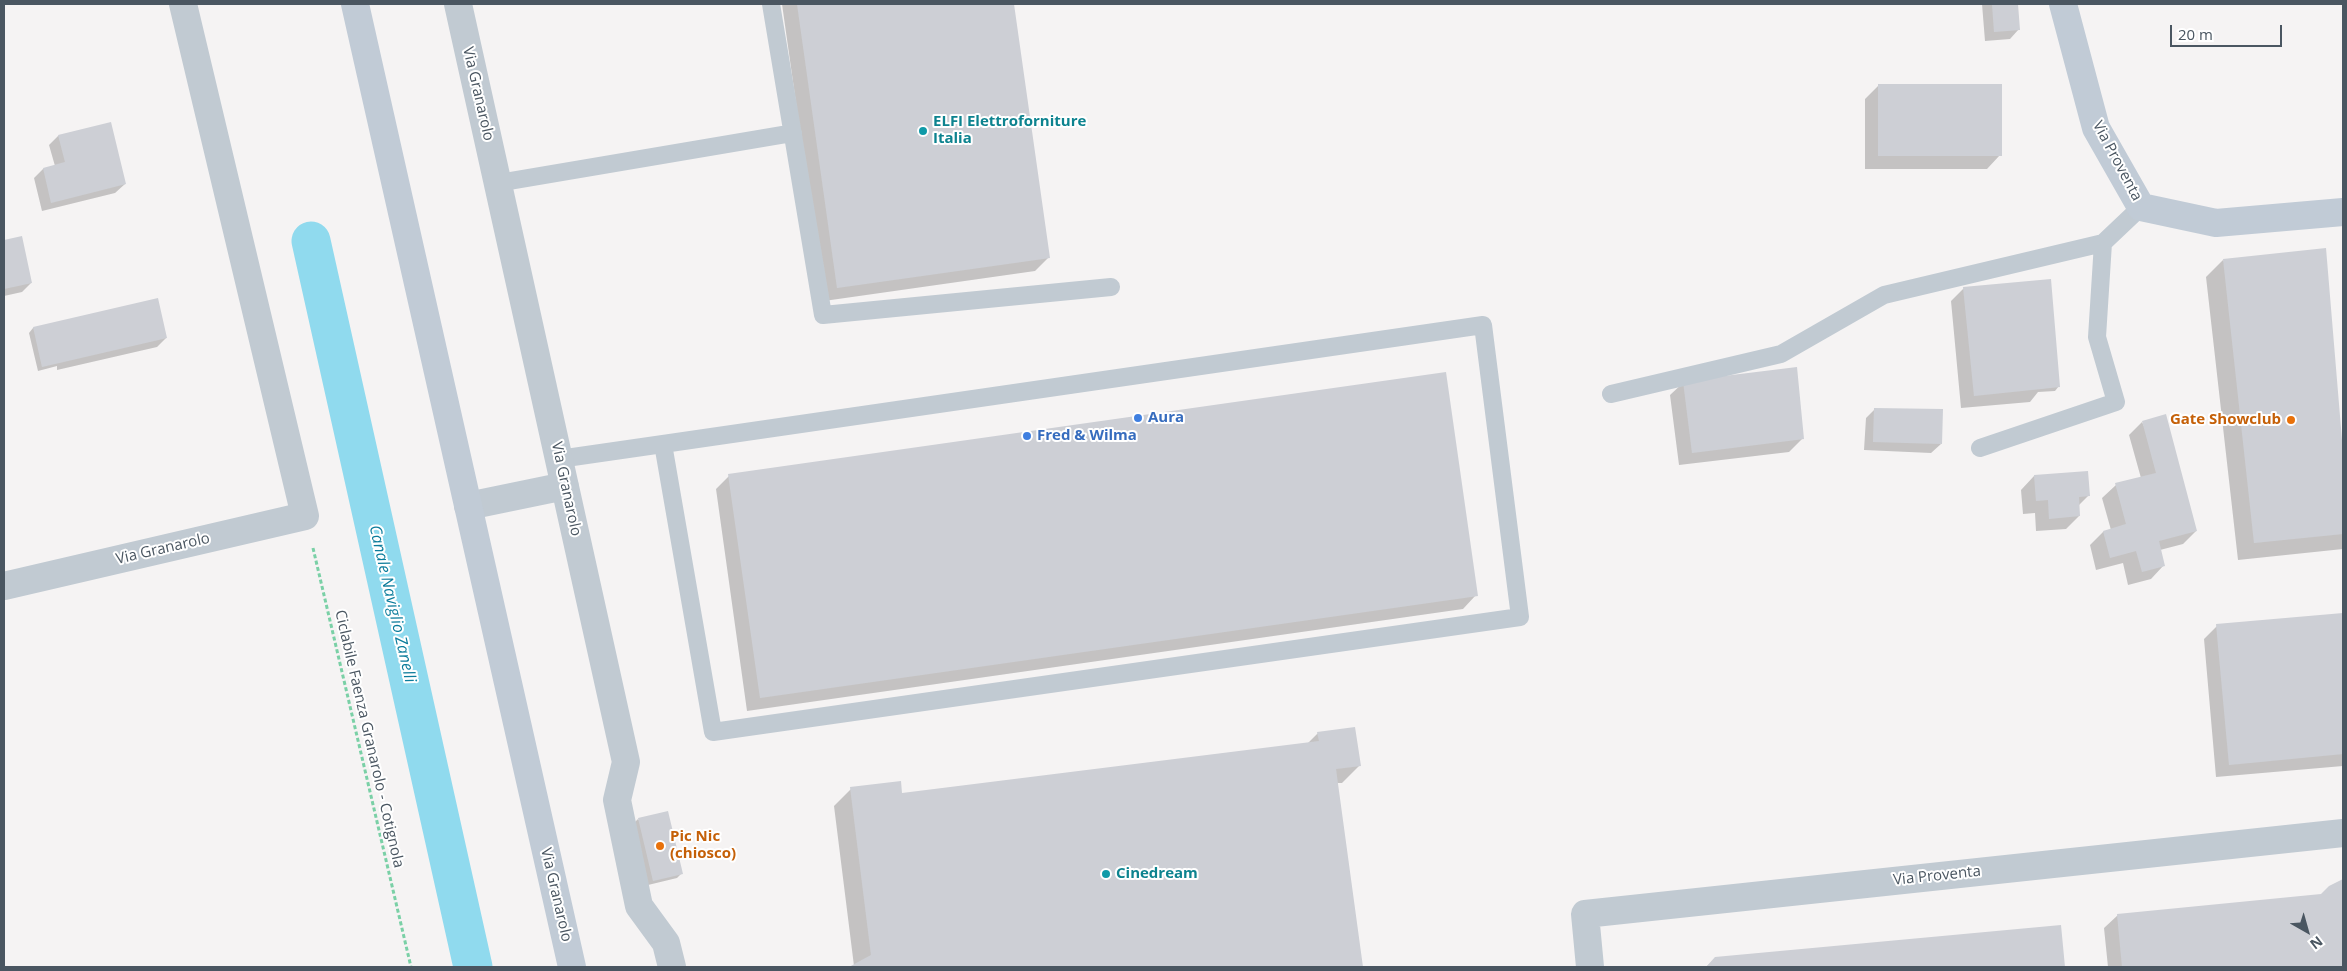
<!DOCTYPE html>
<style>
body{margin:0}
#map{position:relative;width:2347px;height:971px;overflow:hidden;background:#f5f3f3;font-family:"Open Sans",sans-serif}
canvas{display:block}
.frame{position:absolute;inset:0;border:5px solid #4a5661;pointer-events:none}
.north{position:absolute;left:2282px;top:906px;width:50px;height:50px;-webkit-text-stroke:4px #fff;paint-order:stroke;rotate:142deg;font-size:14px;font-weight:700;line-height:20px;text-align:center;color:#4a5661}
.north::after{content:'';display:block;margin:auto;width:18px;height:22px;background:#4a5661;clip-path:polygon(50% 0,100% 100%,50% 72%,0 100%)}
.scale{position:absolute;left:2170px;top:25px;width:112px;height:22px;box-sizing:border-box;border:2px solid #4a5661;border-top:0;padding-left:6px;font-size:15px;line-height:18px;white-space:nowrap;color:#4a5661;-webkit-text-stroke:4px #fff;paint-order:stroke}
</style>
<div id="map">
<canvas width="2347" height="971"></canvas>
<div class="frame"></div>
<div class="north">N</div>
<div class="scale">20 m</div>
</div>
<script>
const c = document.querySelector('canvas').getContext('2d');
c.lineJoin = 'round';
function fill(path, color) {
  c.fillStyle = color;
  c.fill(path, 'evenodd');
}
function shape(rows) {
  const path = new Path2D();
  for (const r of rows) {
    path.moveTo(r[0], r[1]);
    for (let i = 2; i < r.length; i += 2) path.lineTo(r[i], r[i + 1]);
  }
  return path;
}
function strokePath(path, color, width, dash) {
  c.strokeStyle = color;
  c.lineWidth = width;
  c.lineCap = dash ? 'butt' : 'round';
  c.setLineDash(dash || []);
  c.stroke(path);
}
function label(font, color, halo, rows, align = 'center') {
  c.font = font + ' "Open Sans",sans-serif';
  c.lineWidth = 4;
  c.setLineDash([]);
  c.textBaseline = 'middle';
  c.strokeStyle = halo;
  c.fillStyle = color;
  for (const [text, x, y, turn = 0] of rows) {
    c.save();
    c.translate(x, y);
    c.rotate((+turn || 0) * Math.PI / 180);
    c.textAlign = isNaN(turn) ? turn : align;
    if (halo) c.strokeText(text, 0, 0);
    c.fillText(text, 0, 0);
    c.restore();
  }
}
fill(shape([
 [782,4,1012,4,1048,258,1035,271,824,301],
 [1982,4,2017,4,2019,29,2010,39,1985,41],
 [1878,86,2000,155,1987,169,1865,169,1865,99],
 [110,123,125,184,115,193,42,211,34,178,43,169,55,166,49,145,58,136],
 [21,238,31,283,22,292,4,296,4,241],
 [2223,260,2343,453,2343,549,2238,560,2206,277],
 [1964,288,2059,386,2055,391,2038,392,2030,402,1961,408,1951,301],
 [157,299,166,338,157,347,57,370,57,366,38,371,29,333,33,328],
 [1684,382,1803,438,1789,452,1679,465,1670,395],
 [1875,409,1941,444,1931,453,1864,450,1866,418],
 [2142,422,2196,531,2183,544,2160,550,2164,565,2151,579,2128,585,2123,563,2096,570,2090,545,2103,532,2111,530,2102,498,2116,485,2141,478,2129,435],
 [729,476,1476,595,1463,609,747,711,716,489],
 [2034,476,2089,495,2078,506,2079,516,2066,529,2036,531,2035,513,2023,514,2021,490],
 [2343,614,2343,766,2216,777,2204,639,2217,626],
 [1318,733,1359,766,1342,783,1337,783,1362,967,851,967,854,966,834,806,851,789,901,794,1307,744],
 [638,819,681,874,677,878,648,885,634,823],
 [2343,880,2343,967,2108,967,2104,928,2118,915,2321,895,2330,887],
 [2060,927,2063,967,1706,967,1716,958]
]), '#0003');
strokePath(shape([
 [311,241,473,967]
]), '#90daee', 39);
fill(shape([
 [797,4,1014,4,1050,258,837,288],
 [1992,4,2018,4,2020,30,1994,32],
 [1878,84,2002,84,2002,156,1878,156],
 [111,122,126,184,51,203,43,168,65,162,58,135],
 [22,236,32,283,4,289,4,240],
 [2326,248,2343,452,2343,534,2254,543,2223,259],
 [2051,279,2060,387,1974,396,1963,287],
 [158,298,167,338,42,367,33,327],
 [1797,367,1804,439,1692,453,1683,381],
 [1446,372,1478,596,760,698,728,474],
 [1874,408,1943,409,1942,444,1873,442],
 [2166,414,2197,531,2159,541,2165,566,2142,572,2136,551,2110,558,2103,531,2126,524,2115,483,2156,473,2142,421],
 [2088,471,2090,496,2079,497,2080,516,2049,519,2048,500,2036,501,2034,475],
 [2343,613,2343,754,2229,765,2216,624],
 [1355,727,1361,766,1336,769,1363,967,849,967,871,955,850,787,901,781,902,793,1319,741,1317,732],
 [668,811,683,874,653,881,638,818],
 [2343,879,2343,967,2122,967,2117,914,2321,894,2329,886],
 [2061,925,2065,967,1706,967,1715,957]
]), '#cdcfd5');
strokePath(shape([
 [313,548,411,967]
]), '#7ad0a6', 3, [4, 2.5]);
strokePath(shape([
 [771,4,823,315,1111,287],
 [498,183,793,133],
 [2103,243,2141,207],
 [1611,394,1781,354,1884,295,2103,243,2097,337,2116,402,1980,448],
 [559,459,663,444,1483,325,1520,617,713,732,663,444]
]), '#c1cad2', 18);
strokePath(shape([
 [458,4,626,762,617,800,639,906,666,943,672,967],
 [468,506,565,486],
 [4,586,305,516,183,4],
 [1590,967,1585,914,2343,833]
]), '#c1cad2', 28);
strokePath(shape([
 [355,4,572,967],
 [2063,4,2096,128,2141,207,2216,223,2343,212]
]), '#c1cbd6', 28);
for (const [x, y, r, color] of [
 [923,131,5,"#0f9aa8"],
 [1138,418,5,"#3f7fe0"],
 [2291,420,5,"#e8710a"],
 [1027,436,5,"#3f7fe0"],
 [660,846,5,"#e8710a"],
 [1106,874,5,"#0f9aa8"]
]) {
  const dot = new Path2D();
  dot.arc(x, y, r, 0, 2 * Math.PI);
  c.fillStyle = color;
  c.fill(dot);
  strokePath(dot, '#fff', 2);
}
label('15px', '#4a5661', '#fff', [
 ["Via Granarolo",478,94,77],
 ["Via Proventa",2117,161,62],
 ["Via Granarolo",566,489,78],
 ["Via Granarolo",163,549,-13],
 ["Ciclabile Faenza Granarolo - Cotignola",369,739,77],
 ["Via Proventa",1937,876,-6],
 ["Via Granarolo",556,895,77]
]);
label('bold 15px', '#0d838f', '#fff', [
 ["ELFI Elettroforniture",933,122],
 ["Italia",933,139],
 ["Cinedream",1116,874]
], 'left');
label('bold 15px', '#366cbe', '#fff', [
 ["Aura",1148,418],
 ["Fred & Wilma",1037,436]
], 'left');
label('bold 15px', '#c56008', '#fff', [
 ["Gate Showclub",2281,420],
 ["Pic Nic",670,837,"left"],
 ["(chiosco)",670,854,"left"]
], 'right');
label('italic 16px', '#0c7c9b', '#fff', [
 ["Canale Naviglio Zanelli",392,604,77]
]);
</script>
